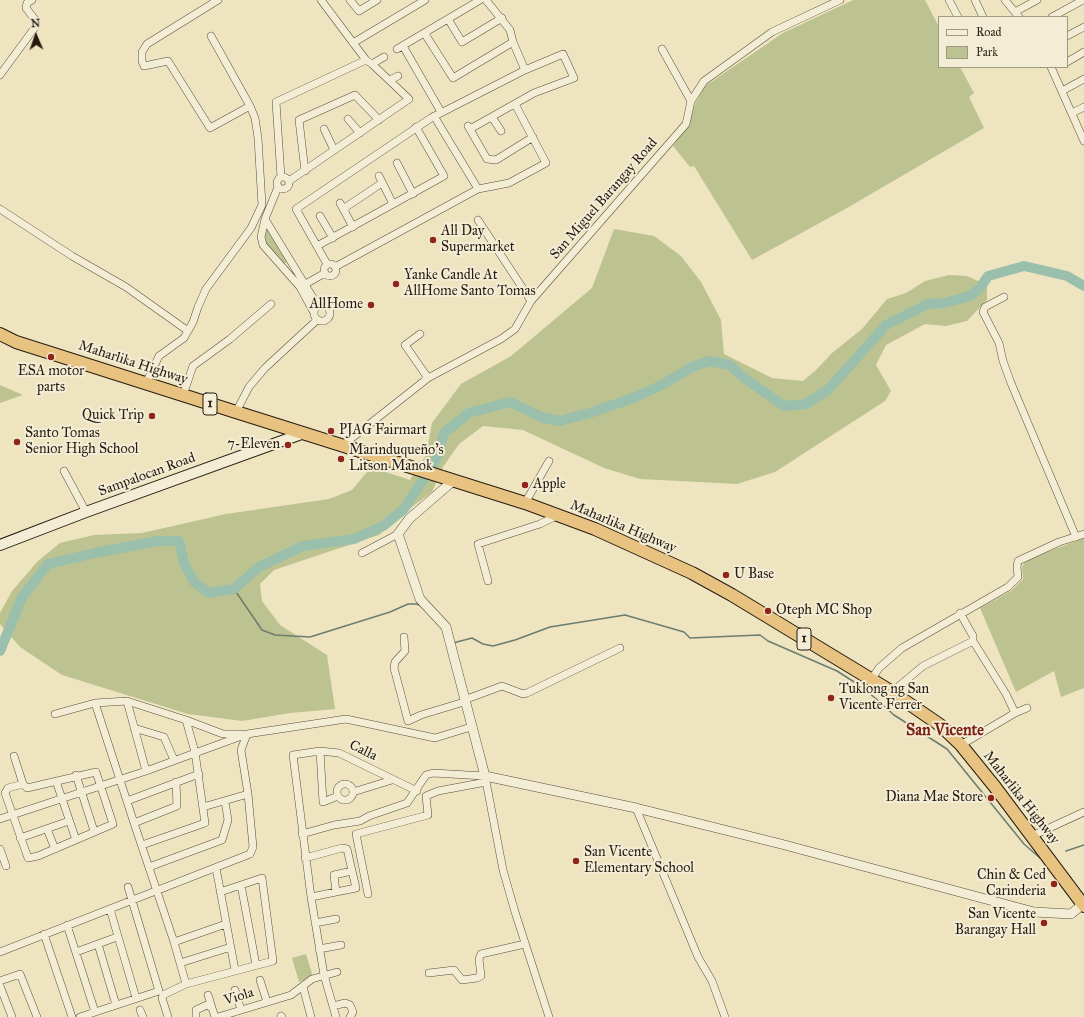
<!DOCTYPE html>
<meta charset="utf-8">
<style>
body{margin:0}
#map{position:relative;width:1084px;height:1017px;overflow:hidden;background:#eee4c0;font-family:"IM FELL Great Primer",serif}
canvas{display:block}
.legend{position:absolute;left:938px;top:16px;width:130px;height:52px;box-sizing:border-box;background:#f4edd6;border:1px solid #a19987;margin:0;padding:5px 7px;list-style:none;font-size:12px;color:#251b10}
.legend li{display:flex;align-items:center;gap:8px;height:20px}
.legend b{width:20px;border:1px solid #a19987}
.north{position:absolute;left:16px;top:16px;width:40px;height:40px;-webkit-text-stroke:3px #f4edd6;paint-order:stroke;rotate:358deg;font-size:11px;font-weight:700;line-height:16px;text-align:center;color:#251b10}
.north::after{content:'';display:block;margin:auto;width:14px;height:18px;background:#251b10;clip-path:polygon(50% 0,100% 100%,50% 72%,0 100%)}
</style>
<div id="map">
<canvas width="1084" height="1017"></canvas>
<ul class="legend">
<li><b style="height:5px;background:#f4edd6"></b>Road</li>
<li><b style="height:11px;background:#bcc390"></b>Park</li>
</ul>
<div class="north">N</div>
</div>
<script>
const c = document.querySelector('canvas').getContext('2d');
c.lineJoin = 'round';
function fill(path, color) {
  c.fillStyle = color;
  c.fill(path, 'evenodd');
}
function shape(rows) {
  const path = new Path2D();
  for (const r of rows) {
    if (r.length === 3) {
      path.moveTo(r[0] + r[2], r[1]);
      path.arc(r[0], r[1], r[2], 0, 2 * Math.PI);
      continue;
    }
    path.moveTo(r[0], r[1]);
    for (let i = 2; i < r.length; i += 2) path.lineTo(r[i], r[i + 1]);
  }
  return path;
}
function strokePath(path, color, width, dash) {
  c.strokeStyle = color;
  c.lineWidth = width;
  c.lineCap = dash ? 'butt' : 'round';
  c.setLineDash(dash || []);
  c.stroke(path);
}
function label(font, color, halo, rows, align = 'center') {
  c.font = font + ' "IM FELL Great Primer",serif';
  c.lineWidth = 4;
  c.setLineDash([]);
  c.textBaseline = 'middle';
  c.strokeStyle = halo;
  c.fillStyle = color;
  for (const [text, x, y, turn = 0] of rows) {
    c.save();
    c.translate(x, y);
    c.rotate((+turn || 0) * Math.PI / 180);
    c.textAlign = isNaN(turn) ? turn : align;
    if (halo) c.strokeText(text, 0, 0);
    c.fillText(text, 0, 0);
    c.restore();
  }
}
fill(shape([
 [853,0,925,0,939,27,939,67,960,67,974,93,969,97,984,128,847,208,752,260,694,166,690,167,673,146,688,126,695,104,705,86,783,33],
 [266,227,269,227,287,262,282,265,264,240],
 [614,229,654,236,681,256,701,282,721,320,724,354,772,378,803,381,816,370,832,353,862,329,887,299,906,293,925,281,949,275,967,276,987,285,987,300,967,321,946,326,925,324,886,345,876,365,891,391,885,401,775,472,737,484,640,479,604,468,523,430,483,426,459,444,443,467,432,492,405,512,379,535,274,570,260,584,262,601,280,625,327,655,335,709,290,713,242,721,188,714,62,675,20,647,0,624,0,613,12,591,38,561,60,543,94,535,142,533,226,514,329,499,352,490,371,467,410,480,426,455,432,423,461,384,511,356,592,288],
 [0,385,23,395,0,403],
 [1084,538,1084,688,1061,697,1054,671,1016,692,980,608,1011,591,1023,579,1022,567,1026,560],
 [306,954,313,977,299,982,292,958]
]), '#bcc390');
strokePath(shape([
 [234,589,262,630,275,635,310,637,390,612,408,604,417,604,421,606],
 [453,643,472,638,483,644,493,646,515,640,550,627,625,615,684,632,690,638,760,635,768,641,837,671,865,689,894,715,947,749,1024,844,1040,858],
 [1066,851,1084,845]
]), '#6b7d6e', 1.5);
strokePath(shape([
 [0,651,22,597,48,564,95,553,158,541,179,541,184,563,194,582,209,593,234,589,259,567,303,546,354,539,383,526,404,509,436,460,444,433,469,413,510,402,541,417,559,421,590,413,633,398,662,385,692,367,709,361,730,365,743,377,784,406,806,404,829,389,886,325,928,304,944,303,970,296,980,288,988,276,1024,266,1067,276,1084,286]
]), '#9abfad', 10);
const minor = shape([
 [350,0,359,11,377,0],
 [486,0,510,30,513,42,525,70],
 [949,0,958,17],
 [975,0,983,17],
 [1005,0,1019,17],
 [1015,12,1037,0],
 [1052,17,1083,0],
 [448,19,462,42,502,18],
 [425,34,453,78,513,42],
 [211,36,250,106],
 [1067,36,1084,27],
 [353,43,425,0],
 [403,46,441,112],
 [397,49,480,0],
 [662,49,691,101],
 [1067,62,1084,52],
 [372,64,384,57],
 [1051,67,1084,141],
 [0,75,36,26,36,21,26,8,27,3,32,0],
 [390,80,398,76],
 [1062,91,1084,79],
 [1072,113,1084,107],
 [434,116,478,189],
 [492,117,501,131],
 [348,119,360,133],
 [468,126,487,159,496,160,533,137],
 [324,129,334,150],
 [397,163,413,194],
 [305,171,299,120,355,95,379,120],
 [379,176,393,204],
 [283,183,6],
 [281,177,276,102,366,60],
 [289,181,409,99,372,64,366,60,321,0],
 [278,187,265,219,261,237,263,245,300,287,313,311],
 [340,203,353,227],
 [0,209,72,256,126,287,188,331],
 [343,209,382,183],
 [320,216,333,238],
 [265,219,318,306],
 [478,220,531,301],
 [317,246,444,176,416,127],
 [327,264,296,209,431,118,525,70,563,54,574,78,534,93,470,129],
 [330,270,6],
 [335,267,478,189,509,183,546,163,515,104],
 [302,286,325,273],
 [1004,297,985,307,983,312,999,343,1003,361,1011,383,1076,537],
 [322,313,8],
 [420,334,405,345,428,378],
 [146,383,159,356,184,338,193,322,198,307,206,289,251,228,262,205,258,138,255,118,250,106,210,128,168,61,144,66,142,61,142,52,147,44,218,0],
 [183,395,193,366,230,339,271,304],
 [236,412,249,387,265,368,317,320],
 [343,445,428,378,501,339,515,329,531,301,686,124,691,101,704,81,772,32,840,0],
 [64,471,86,512],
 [525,503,549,461],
 [362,553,398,534],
 [488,581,478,544,540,524,558,515],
 [960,613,973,636,973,641,1006,694,1015,713,961,745],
 [404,637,405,651,395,662,394,668,408,721,421,715,464,702],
 [871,680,879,668,902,648,1008,587,1018,577,1017,567,1018,561,1059,542,1084,534],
 [892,692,923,666,973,641],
 [464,700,502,686,523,694,527,693,620,648],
 [127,701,146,771],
 [1015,713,1027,708],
 [55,714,95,703],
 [186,720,223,734,241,734],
 [134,728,164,737,174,760],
 [320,751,323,802,338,796],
 [14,756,23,784,27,788,96,772,113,824,38,856,28,858,5,793,8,788,23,784],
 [76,775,94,831],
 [56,781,76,840],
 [345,792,8],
 [353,792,392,780],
 [127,801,199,774],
 [203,807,248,794],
 [636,808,698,957,712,981,725,1017],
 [0,819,146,771,247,734],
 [134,823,177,806,176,782],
 [47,829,55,849],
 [302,834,334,825,360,821,369,816,407,803,426,775,433,773,485,776,503,870,515,912,549,1017],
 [1032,836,1084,812],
 [20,838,69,821],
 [142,845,205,823,195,752,186,720,127,701,95,703,134,823,174,942,186,984,273,961,262,878,220,892],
 [0,849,6,866],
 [305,858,342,848,347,849,356,888,311,897],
 [149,867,222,840,228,820,225,801],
 [216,868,235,970],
 [241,885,256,965],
 [336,892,334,875,352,871],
 [368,894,356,834,428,815,426,796,438,791,486,782],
 [110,909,136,998],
 [315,923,336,919],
 [67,925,95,1012],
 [44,934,72,1017],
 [174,942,226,924],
 [98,944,116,1005],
 [319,949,341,945],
 [0,952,250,854,253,847,248,794,241,750,247,734,346,719,435,738,471,727],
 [76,952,117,937],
 [180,963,231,947],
 [429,973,454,970,462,980,477,978,481,976,479,959,481,954,525,944],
 [260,980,267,1002],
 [0,981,20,974,37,1017],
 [0,986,12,1017],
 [303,987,311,1017],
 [235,990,241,1010],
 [208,995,212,1008],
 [333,1006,345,1003,350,1005,353,1012,350,1017],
 [140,1010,143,1017],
 [281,1016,282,1017],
 [80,1017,159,991,128,887],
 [168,1017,162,998,163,995,186,984],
 [196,1017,196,1010,207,1005,212,1008,215,1017],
 [218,1017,291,995,312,979,337,972],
 [336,1017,324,975,311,897,293,755,320,751,339,753,417,791]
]);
const tertiary = shape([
 [454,480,409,519,398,534,420,599,446,627,485,776,636,808,781,844,1034,912,1071,914,1083,904]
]);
const secondary = shape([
 [0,545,86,512,304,433]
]);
const trunk = shape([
 [0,334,16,342,236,412,525,503,595,529,692,573,732,595,892,692,940,725,961,745,995,787,1084,906]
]);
strokePath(minor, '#574d3c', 8);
strokePath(tertiary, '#574d3c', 10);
strokePath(secondary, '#251b10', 12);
strokePath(trunk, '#251b10', 14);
strokePath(minor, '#f4edd6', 7);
strokePath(tertiary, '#f4edd6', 9);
strokePath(secondary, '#f4edd6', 10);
strokePath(trunk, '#e7c280', 12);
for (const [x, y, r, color] of [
 [433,240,4,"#8f2418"],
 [396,284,4,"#8f2418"],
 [371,305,4,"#8f2418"],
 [51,357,4,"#8f2418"],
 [152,416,4,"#8f2418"],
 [331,431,4,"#8f2418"],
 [17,442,4,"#8f2418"],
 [288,445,4,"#8f2418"],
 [341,459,4,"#8f2418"],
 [525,485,4,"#8f2418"],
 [726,575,4,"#8f2418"],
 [768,611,4,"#8f2418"],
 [831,698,4,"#8f2418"],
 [991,798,4,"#8f2418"],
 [576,861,4,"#8f2418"],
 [1054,884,4,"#8f2418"],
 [1044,923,4,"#8f2418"]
]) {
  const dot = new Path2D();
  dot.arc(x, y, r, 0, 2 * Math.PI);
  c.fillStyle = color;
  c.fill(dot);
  strokePath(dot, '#f4edd6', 1.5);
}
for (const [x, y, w] of [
 [210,404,14],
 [804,639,14]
]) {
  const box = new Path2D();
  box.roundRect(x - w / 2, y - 11, w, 22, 3);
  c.fillStyle = '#f4edd6';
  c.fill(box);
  strokePath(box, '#251b10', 1);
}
label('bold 13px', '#251b10', null, [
 ["1",210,404],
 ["1",804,639]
]);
label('14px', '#251b10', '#f4edd6', [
 ["San Miguel Barangay Road",604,199,-49],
 ["Maharlika Highway",133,363,18],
 ["Sampalocan Road",147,475,-20],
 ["Maharlika Highway",623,527,23],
 ["Calla",363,751,26],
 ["Maharlika Highway",1021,798,52],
 ["Viola",239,997,-17]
]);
label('14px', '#251b10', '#f4edd6', [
 ["All Day",441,232],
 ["Supermarket",441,248],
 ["Yanke Candle At",404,276],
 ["AllHome Santo Tomas",404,292],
 ["AllHome",363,305,"right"],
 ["ESA motor",51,372,"center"],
 ["parts",51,388,"center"],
 ["Quick Trip",144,416,"right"],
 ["PJAG Fairmart",339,431],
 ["Santo Tomas",25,434],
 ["Senior High School",25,450],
 ["7-Eleven",280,445,"right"],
 ["Marinduqueño's",349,451],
 ["Litson Manok",349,467],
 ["Apple",533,485],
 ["U Base",734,575],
 ["Oteph MC Shop",776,611],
 ["Tuklong ng San",839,690],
 ["Vicente Ferrer",839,706],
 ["Diana Mae Store",983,798,"right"],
 ["San Vicente",584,853],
 ["Elementary School",584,869],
 ["Chin & Ced",1046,876,"right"],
 ["Carinderia",1046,892,"right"],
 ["San Vicente",1036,915,"right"],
 ["Barangay Hall",1036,931,"right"]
], 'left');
label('bold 16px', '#7a1f14', '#f4edd6', [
 ["San Vicente",945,731]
]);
</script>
